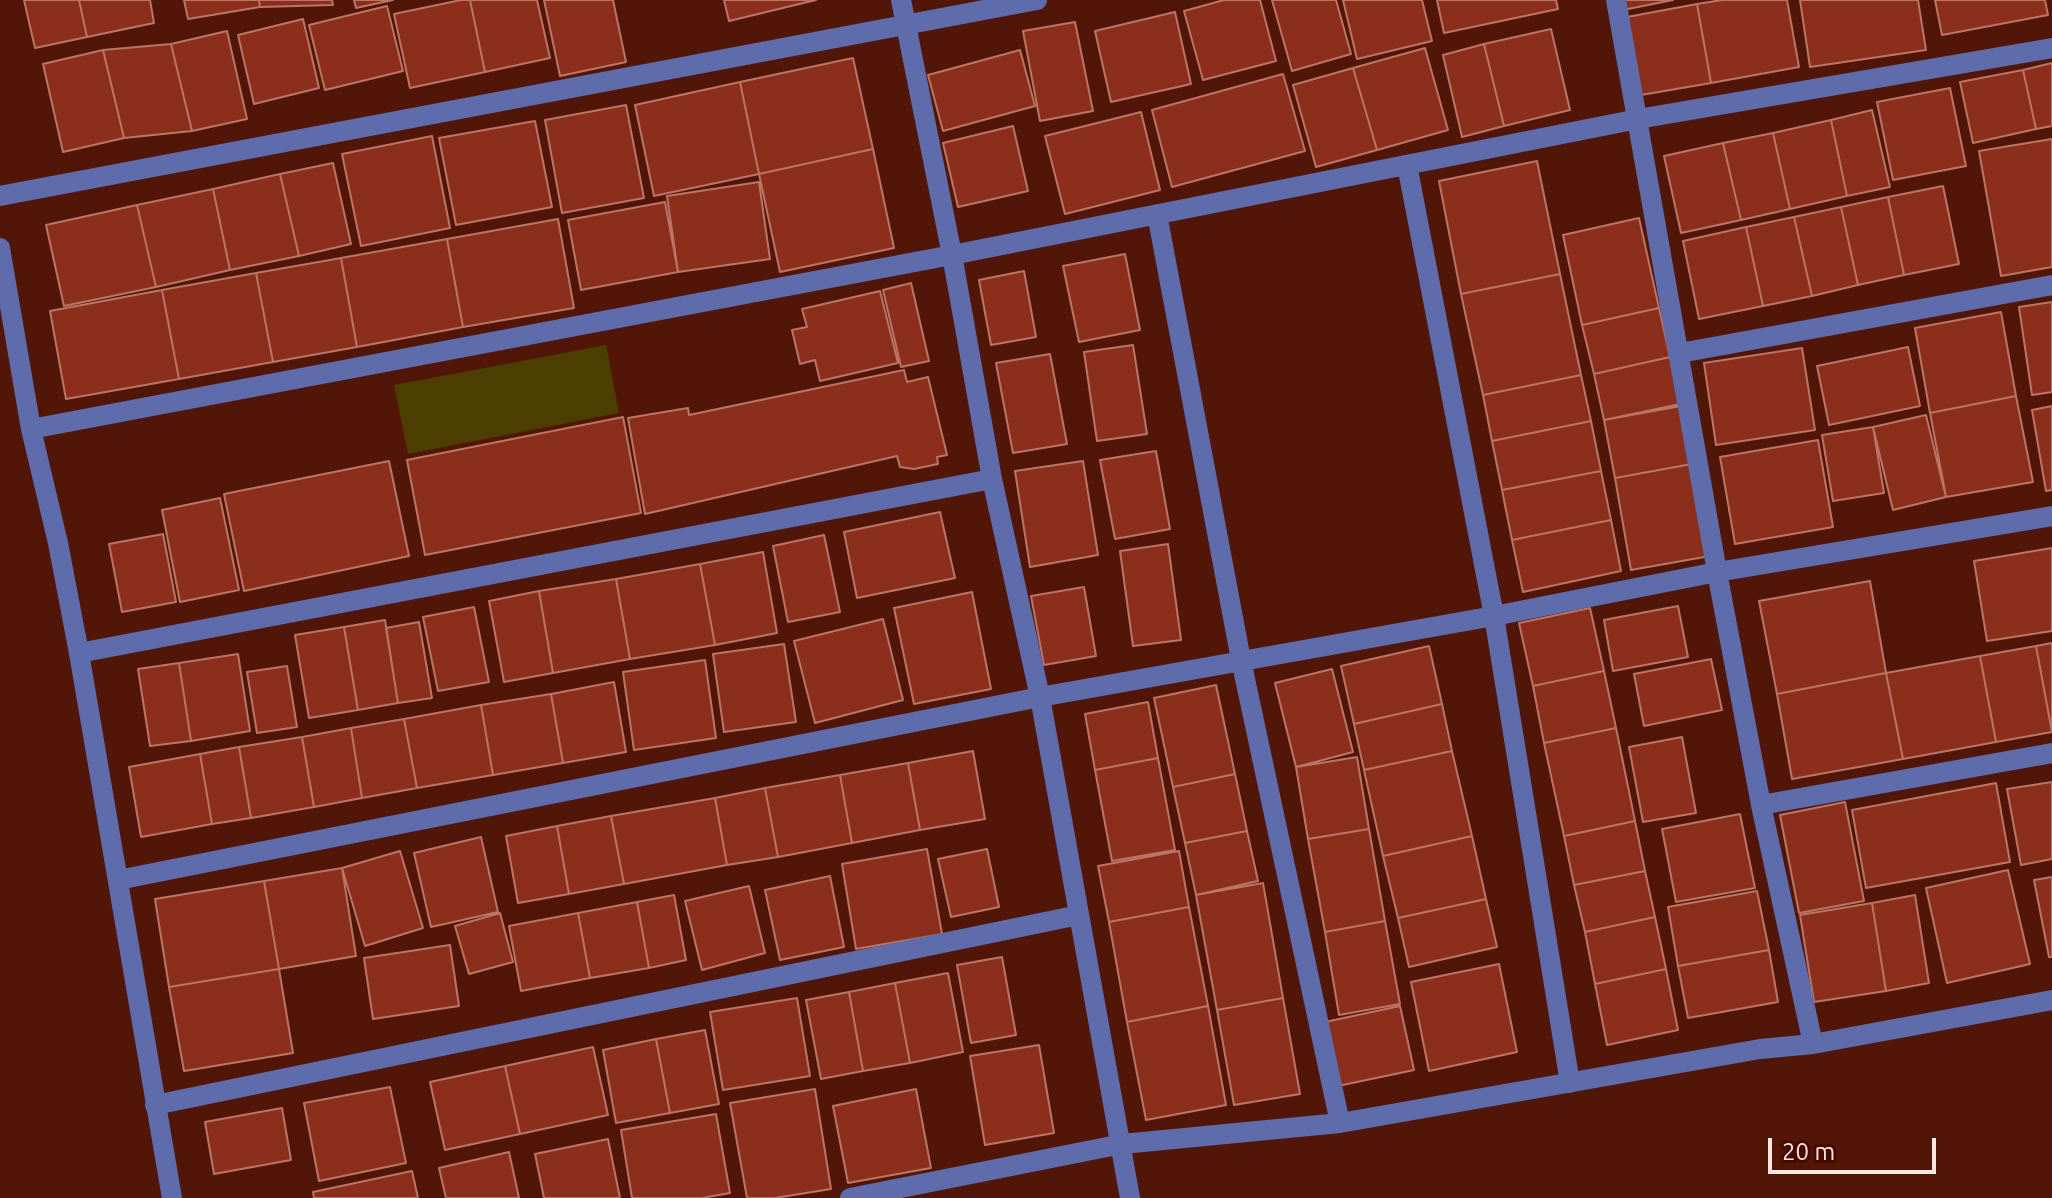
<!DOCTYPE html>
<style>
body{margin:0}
#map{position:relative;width:2052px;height:1198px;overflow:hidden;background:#521609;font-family:Ubuntu,sans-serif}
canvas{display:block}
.scale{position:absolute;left:1768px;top:1138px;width:168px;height:36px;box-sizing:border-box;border:4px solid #fee6e1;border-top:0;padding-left:10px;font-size:24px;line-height:28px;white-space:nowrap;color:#fee6e1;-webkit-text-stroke:6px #460a01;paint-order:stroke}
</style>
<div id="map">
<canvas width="2052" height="1198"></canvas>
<div class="scale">20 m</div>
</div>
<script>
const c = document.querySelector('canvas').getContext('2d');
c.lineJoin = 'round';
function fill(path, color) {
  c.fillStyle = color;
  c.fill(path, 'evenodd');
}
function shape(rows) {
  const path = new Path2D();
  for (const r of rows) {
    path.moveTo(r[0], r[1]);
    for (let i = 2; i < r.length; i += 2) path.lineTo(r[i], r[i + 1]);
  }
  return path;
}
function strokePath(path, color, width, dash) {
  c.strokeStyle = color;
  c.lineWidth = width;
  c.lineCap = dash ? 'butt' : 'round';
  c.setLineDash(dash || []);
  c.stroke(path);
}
fill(shape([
 [606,345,619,413,408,454,394,385]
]), '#4c3d00');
const building = shape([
 [24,0,79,0,87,37,35,48,24,0],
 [79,0,150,0,154,23,87,37,79,0],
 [184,0,259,0,260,7,188,19,184,0],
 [259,0,332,0,333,5,260,7,259,0],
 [354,0,393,0,356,8,354,0],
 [461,0,470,0,485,72,410,88,394,14,461,0],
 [470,0,537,0,550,58,485,72,470,0],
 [544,0,613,0,626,62,560,76,544,0],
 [724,0,816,0,729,21,724,0],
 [1224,0,1260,0,1276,61,1203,80,1184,11,1224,0],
 [1272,0,1336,0,1351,54,1292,71,1272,0],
 [1343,0,1422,0,1432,41,1357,59,1343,0],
 [1437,0,1556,0,1558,9,1444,33,1437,0],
 [1621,0,1673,0,1623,10,1621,0],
 [1722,0,1787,0,1799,67,1711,83,1697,4,1722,0],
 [1800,0,1918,0,1926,50,1810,67,1800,0],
 [1935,0,2045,0,2048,15,1942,35,1935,0],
 [1697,4,1711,83,1641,95,1627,17,1697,4],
 [387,6,403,71,325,90,309,25,387,6],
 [1175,12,1191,84,1111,102,1095,31,1175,12],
 [303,19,319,88,254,104,238,35,303,19],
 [1075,22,1093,111,1040,121,1023,31,1075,22],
 [1551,29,1570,110,1504,126,1484,44,1551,29],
 [227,31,247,119,192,131,171,44,227,31],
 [171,44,192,131,124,138,103,50,171,44],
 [1484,44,1504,126,1462,137,1443,55,1484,44],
 [1425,48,1448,130,1377,150,1353,68,1425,48],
 [103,50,124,138,63,152,43,64,103,50],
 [1020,50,1035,106,943,131,928,75,1020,50],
 [853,58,873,149,759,174,740,82,853,58],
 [2052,63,2052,126,2036,129,2023,70,2052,63],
 [1353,68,1377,150,1316,167,1293,85,1353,68],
 [2023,70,2036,129,1973,143,1960,82,2023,70],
 [1283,74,1305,151,1172,187,1152,110,1283,74],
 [740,82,759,174,654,196,635,105,740,82],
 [1950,88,1966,166,1893,180,1877,102,1950,88],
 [626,105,644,198,562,213,545,120,626,105],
 [1872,110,1890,187,1847,196,1831,120,1872,110],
 [1141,112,1160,190,1065,214,1045,136,1141,112],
 [1831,120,1847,196,1790,209,1773,133,1831,120],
 [535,121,552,207,456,225,439,138,535,121],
 [1013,126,1028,191,958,207,943,143,1013,126],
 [1773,133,1790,209,1741,220,1723,143,1773,133],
 [432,136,450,228,361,246,342,154,432,136],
 [2052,139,2052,267,2001,276,1979,151,2052,139],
 [1723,143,1741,220,1681,233,1664,156,1723,143],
 [873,149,894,248,780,272,759,174,873,149],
 [1537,161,1560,274,1461,294,1439,181,1537,161],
 [333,163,351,244,299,256,280,174,333,163],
 [280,174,299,256,230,270,213,189,280,174],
 [759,182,770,259,678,272,667,196,759,182],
 [1943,186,1959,264,1904,275,1888,197,1943,186],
 [213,189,230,270,156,287,137,205,213,189],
 [1888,197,1904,275,1858,285,1841,207,1888,197],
 [665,202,678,272,581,290,568,220,665,202],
 [137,205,156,287,64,306,46,225,137,205],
 [1841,207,1858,285,1812,296,1794,217,1841,207],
 [1794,217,1812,296,1763,306,1746,227,1794,217],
 [1639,218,1659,308,1582,325,1563,235,1639,218],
 [558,219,574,308,463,327,447,239,558,219],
 [1746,227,1763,306,1699,319,1683,241,1746,227],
 [447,239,463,327,357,347,341,258,447,239],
 [1125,254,1140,330,1079,342,1063,266,1125,254],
 [341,258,357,347,273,362,256,273,341,258],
 [1024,271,1036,337,991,345,979,280,1024,271],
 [256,273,273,362,179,379,162,290,256,273],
 [1560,274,1581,375,1483,395,1461,294,1560,274],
 [911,283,929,361,901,367,883,290,911,283],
 [162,290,179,379,66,399,50,311,162,290],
 [880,291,898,363,820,381,815,360,800,364,792,330,807,327,802,309,880,291],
 [2052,302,2052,392,2032,395,2019,307,2052,302],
 [1659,308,1670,357,1594,374,1582,325,1659,308],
 [2001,312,2016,396,1930,413,1915,328,2001,312],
 [1133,345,1147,434,1097,441,1084,352,1133,345],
 [1908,347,1920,406,1829,425,1817,366,1908,347],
 [1802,348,1815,430,1716,445,1704,363,1802,348],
 [1050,354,1067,444,1013,453,996,363,1050,354],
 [1670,357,1680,404,1604,420,1594,374,1670,357],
 [904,370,907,382,928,377,947,455,937,457,938,464,914,469,900,467,897,456,645,514,628,418,688,408,689,415,904,370],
 [1581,375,1591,421,1492,441,1483,395,1581,375],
 [2016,396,2033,482,1946,497,1930,413,2016,396],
 [1681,406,1692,464,1615,478,1604,420,1681,406],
 [2052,406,2052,490,2046,491,2032,410,2052,406],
 [1926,415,1946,497,1893,510,1873,427,1926,415],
 [623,417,641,513,425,555,407,460,623,417],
 [1591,421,1601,471,1502,490,1492,441,1591,421],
 [1873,427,1884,493,1833,501,1822,435,1873,427],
 [1818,440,1833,527,1735,544,1720,457,1818,440],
 [1156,451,1170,529,1115,539,1100,460,1156,451],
 [389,461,409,556,244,591,224,494,389,461],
 [1083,461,1098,555,1030,567,1015,471,1083,461],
 [1692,464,1710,556,1631,570,1615,478,1692,464],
 [1601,471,1611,520,1512,540,1502,490,1601,471],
 [220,498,239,590,180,602,162,510,220,498],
 [940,512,955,578,857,598,844,532,940,512],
 [1611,520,1621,571,1523,592,1512,540,1611,520],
 [163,534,176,602,122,612,109,544,163,534],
 [824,535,840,612,788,622,773,546,824,535],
 [1168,544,1181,640,1133,646,1120,551,1168,544],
 [2052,548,2052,631,1987,641,1974,561,2052,548],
 [763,552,777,633,715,645,700,564,763,552],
 [700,564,715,645,630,659,616,579,700,564],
 [616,579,630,659,553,673,539,591,616,579],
 [1870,581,1886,673,1777,694,1759,601,1870,581],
 [1084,587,1096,656,1044,665,1031,596,1084,587],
 [539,591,553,673,504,682,489,601,539,591],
 [972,592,991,689,914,704,894,608,972,592],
 [1678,606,1688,657,1613,671,1604,620,1678,606],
 [474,607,489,682,438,691,423,617,474,607],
 [1590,608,1604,671,1533,686,1519,623,1590,608],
 [883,619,903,700,815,723,794,641,883,619],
 [385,620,398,703,358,710,344,627,385,620],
 [419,622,432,698,398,703,386,628,419,622],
 [344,627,358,710,309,718,295,635,344,627],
 [2052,643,2052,732,2036,646,2052,643],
 [784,644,796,722,724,732,713,654,784,644],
 [1429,646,1442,704,1354,724,1341,666,1429,646],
 [2036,646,2052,732,1996,742,1980,656,2036,646],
 [238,654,250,731,191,741,179,663,238,654],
 [1980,656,1996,742,1903,759,1886,673,1980,656],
 [1711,659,1722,710,1644,726,1634,674,1711,659],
 [705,660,716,738,634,750,623,672,705,660],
 [179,663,191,741,150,746,138,669,179,663],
 [287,666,297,727,257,733,247,672,287,666],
 [1332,669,1353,752,1296,767,1275,683,1332,669],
 [1604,671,1616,728,1544,743,1533,686,1604,671],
 [1886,673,1903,759,1792,779,1777,694,1886,673],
 [614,682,626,752,563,763,551,694,614,682],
 [1216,685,1235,774,1173,787,1154,698,1216,685],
 [551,694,563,763,493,775,481,705,551,694],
 [1148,702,1158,758,1095,770,1085,714,1148,702],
 [1442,704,1452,751,1364,770,1354,724,1442,704],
 [481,705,493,775,417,788,404,719,481,705],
 [404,719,417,788,362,798,351,728,404,719],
 [351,728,362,798,314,807,302,737,351,728],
 [1616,728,1635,821,1564,836,1544,743,1616,728],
 [302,737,314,807,251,818,239,747,302,737],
 [1682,737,1696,813,1643,822,1629,747,1682,737],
 [239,747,251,818,212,824,200,754,239,747],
 [973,751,985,819,920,830,908,763,973,751],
 [1452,751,1472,836,1383,856,1364,770,1452,751],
 [200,754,212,824,141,837,129,767,200,754],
 [1357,757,1369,829,1308,839,1296,767,1357,757],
 [1158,758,1175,850,1112,861,1095,770,1158,758],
 [908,763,920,830,852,843,840,775,908,763],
 [1235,774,1247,831,1185,843,1173,787,1235,774],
 [840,775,852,843,778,857,765,788,840,775],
 [2052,782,2052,859,2021,865,2007,789,2052,782],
 [1996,783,2010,862,1866,888,1852,810,1996,783],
 [765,788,778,857,727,865,715,798,765,788],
 [715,798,727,865,624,884,611,816,715,798],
 [1845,802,1864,901,1799,913,1780,815,1845,802],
 [1740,814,1755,888,1676,902,1662,829,1740,814],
 [611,816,624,884,569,894,557,826,611,816],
 [1635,821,1645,871,1574,885,1564,836,1635,821],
 [557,826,569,894,518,903,506,836,557,826],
 [1369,829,1385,921,1325,932,1308,839,1369,829],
 [1247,831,1258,881,1196,895,1185,843,1247,831],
 [1472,836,1486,899,1398,918,1383,856,1472,836],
 [481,837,498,912,431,927,414,853,481,837],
 [927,849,942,934,856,949,842,864,927,849],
 [987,849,999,907,951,917,938,859,987,849],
 [400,851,423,928,365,946,342,868,400,851],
 [1179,851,1189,907,1109,922,1098,866,1179,851],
 [342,868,356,956,279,969,264,881,342,868],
 [2008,870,2030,964,1947,983,1926,888,2008,870],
 [1645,871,1655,917,1585,932,1574,885,1645,871],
 [830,876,844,947,780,960,765,890,830,876],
 [2052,877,2052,957,2049,957,2034,880,2052,877],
 [264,881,279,969,169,987,155,899,264,881],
 [1263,883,1283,998,1217,1010,1196,895,1263,883],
 [749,886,765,953,702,970,685,901,749,886],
 [1757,891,1769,950,1678,966,1668,907,1757,891],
 [674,895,686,960,649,968,637,902,674,895],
 [1915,895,1929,983,1886,991,1872,903,1915,895],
 [1486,899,1497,947,1409,967,1398,918,1486,899],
 [637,902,649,968,590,978,578,913,637,902],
 [1872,903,1886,991,1814,1002,1800,915,1872,903],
 [1189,907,1208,1006,1127,1022,1109,922,1189,907],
 [500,913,513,962,469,974,455,926,500,913],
 [578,913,590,978,521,991,509,926,578,913],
 [1655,917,1666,969,1595,984,1585,932,1655,917],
 [1385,921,1400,1004,1339,1015,1325,932,1385,921],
 [450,945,459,1006,373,1019,364,958,450,945],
 [1769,950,1778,1002,1688,1018,1678,966,1769,950],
 [1002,957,1016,1035,971,1043,957,965,1002,957],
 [1499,964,1517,1052,1429,1071,1411,982,1499,964],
 [279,969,293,1053,184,1071,169,987,279,969],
 [1666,969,1678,1030,1607,1045,1595,984,1666,969],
 [948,973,963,1052,910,1063,895,983,948,973],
 [895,983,910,1063,863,1071,849,992,895,983],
 [849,992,863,1071,821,1079,806,1000,849,992],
 [797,998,810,1076,723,1090,710,1012,797,998],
 [1283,998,1300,1094,1234,1105,1217,1010,1283,998],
 [1208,1006,1226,1105,1146,1120,1127,1022,1208,1006],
 [1400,1006,1414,1070,1338,1086,1325,1022,1400,1006],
 [705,1030,719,1104,670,1113,656,1039,705,1030],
 [656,1039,670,1113,616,1123,603,1050,656,1039],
 [1039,1045,1054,1133,985,1145,970,1056,1039,1045],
 [593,1047,608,1115,520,1134,505,1066,593,1047],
 [505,1066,520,1134,445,1150,430,1082,505,1066],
 [390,1087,406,1163,319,1181,304,1103,390,1087],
 [815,1089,831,1189,775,1198,747,1198,730,1103,815,1089],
 [916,1089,931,1168,848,1183,833,1106,916,1089],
 [282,1108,291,1160,214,1174,205,1122,282,1108],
 [716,1114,730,1193,702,1198,632,1198,621,1130,716,1114],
 [608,1139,620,1198,544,1198,535,1154,608,1139],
 [509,1152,519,1198,446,1198,439,1168,509,1152],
 [412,1171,418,1198,314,1198,313,1192,412,1171]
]);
fill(building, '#8b2e1b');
strokePath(building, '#bb7566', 2);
strokePath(shape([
 [901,0,952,255,992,479,1040,697,1130,1198],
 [1616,0,1717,572,1761,805,1813,1044],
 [1407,165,1494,616,1570,1083],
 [0,196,1037,0],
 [1157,214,1241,660,1340,1123],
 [0,248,31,429,58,543,79,653,172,1198],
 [1680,353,2052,285],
 [31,429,952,255,1638,119,2052,48],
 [79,653,992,479],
 [1761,805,2052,753],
 [118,880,1040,697,1494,616,1717,572,2052,516],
 [155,1105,1079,915],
 [850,1198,1122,1144,1340,1123,1760,1049,1813,1044,2052,1000]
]), '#5e6cac', 20);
</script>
